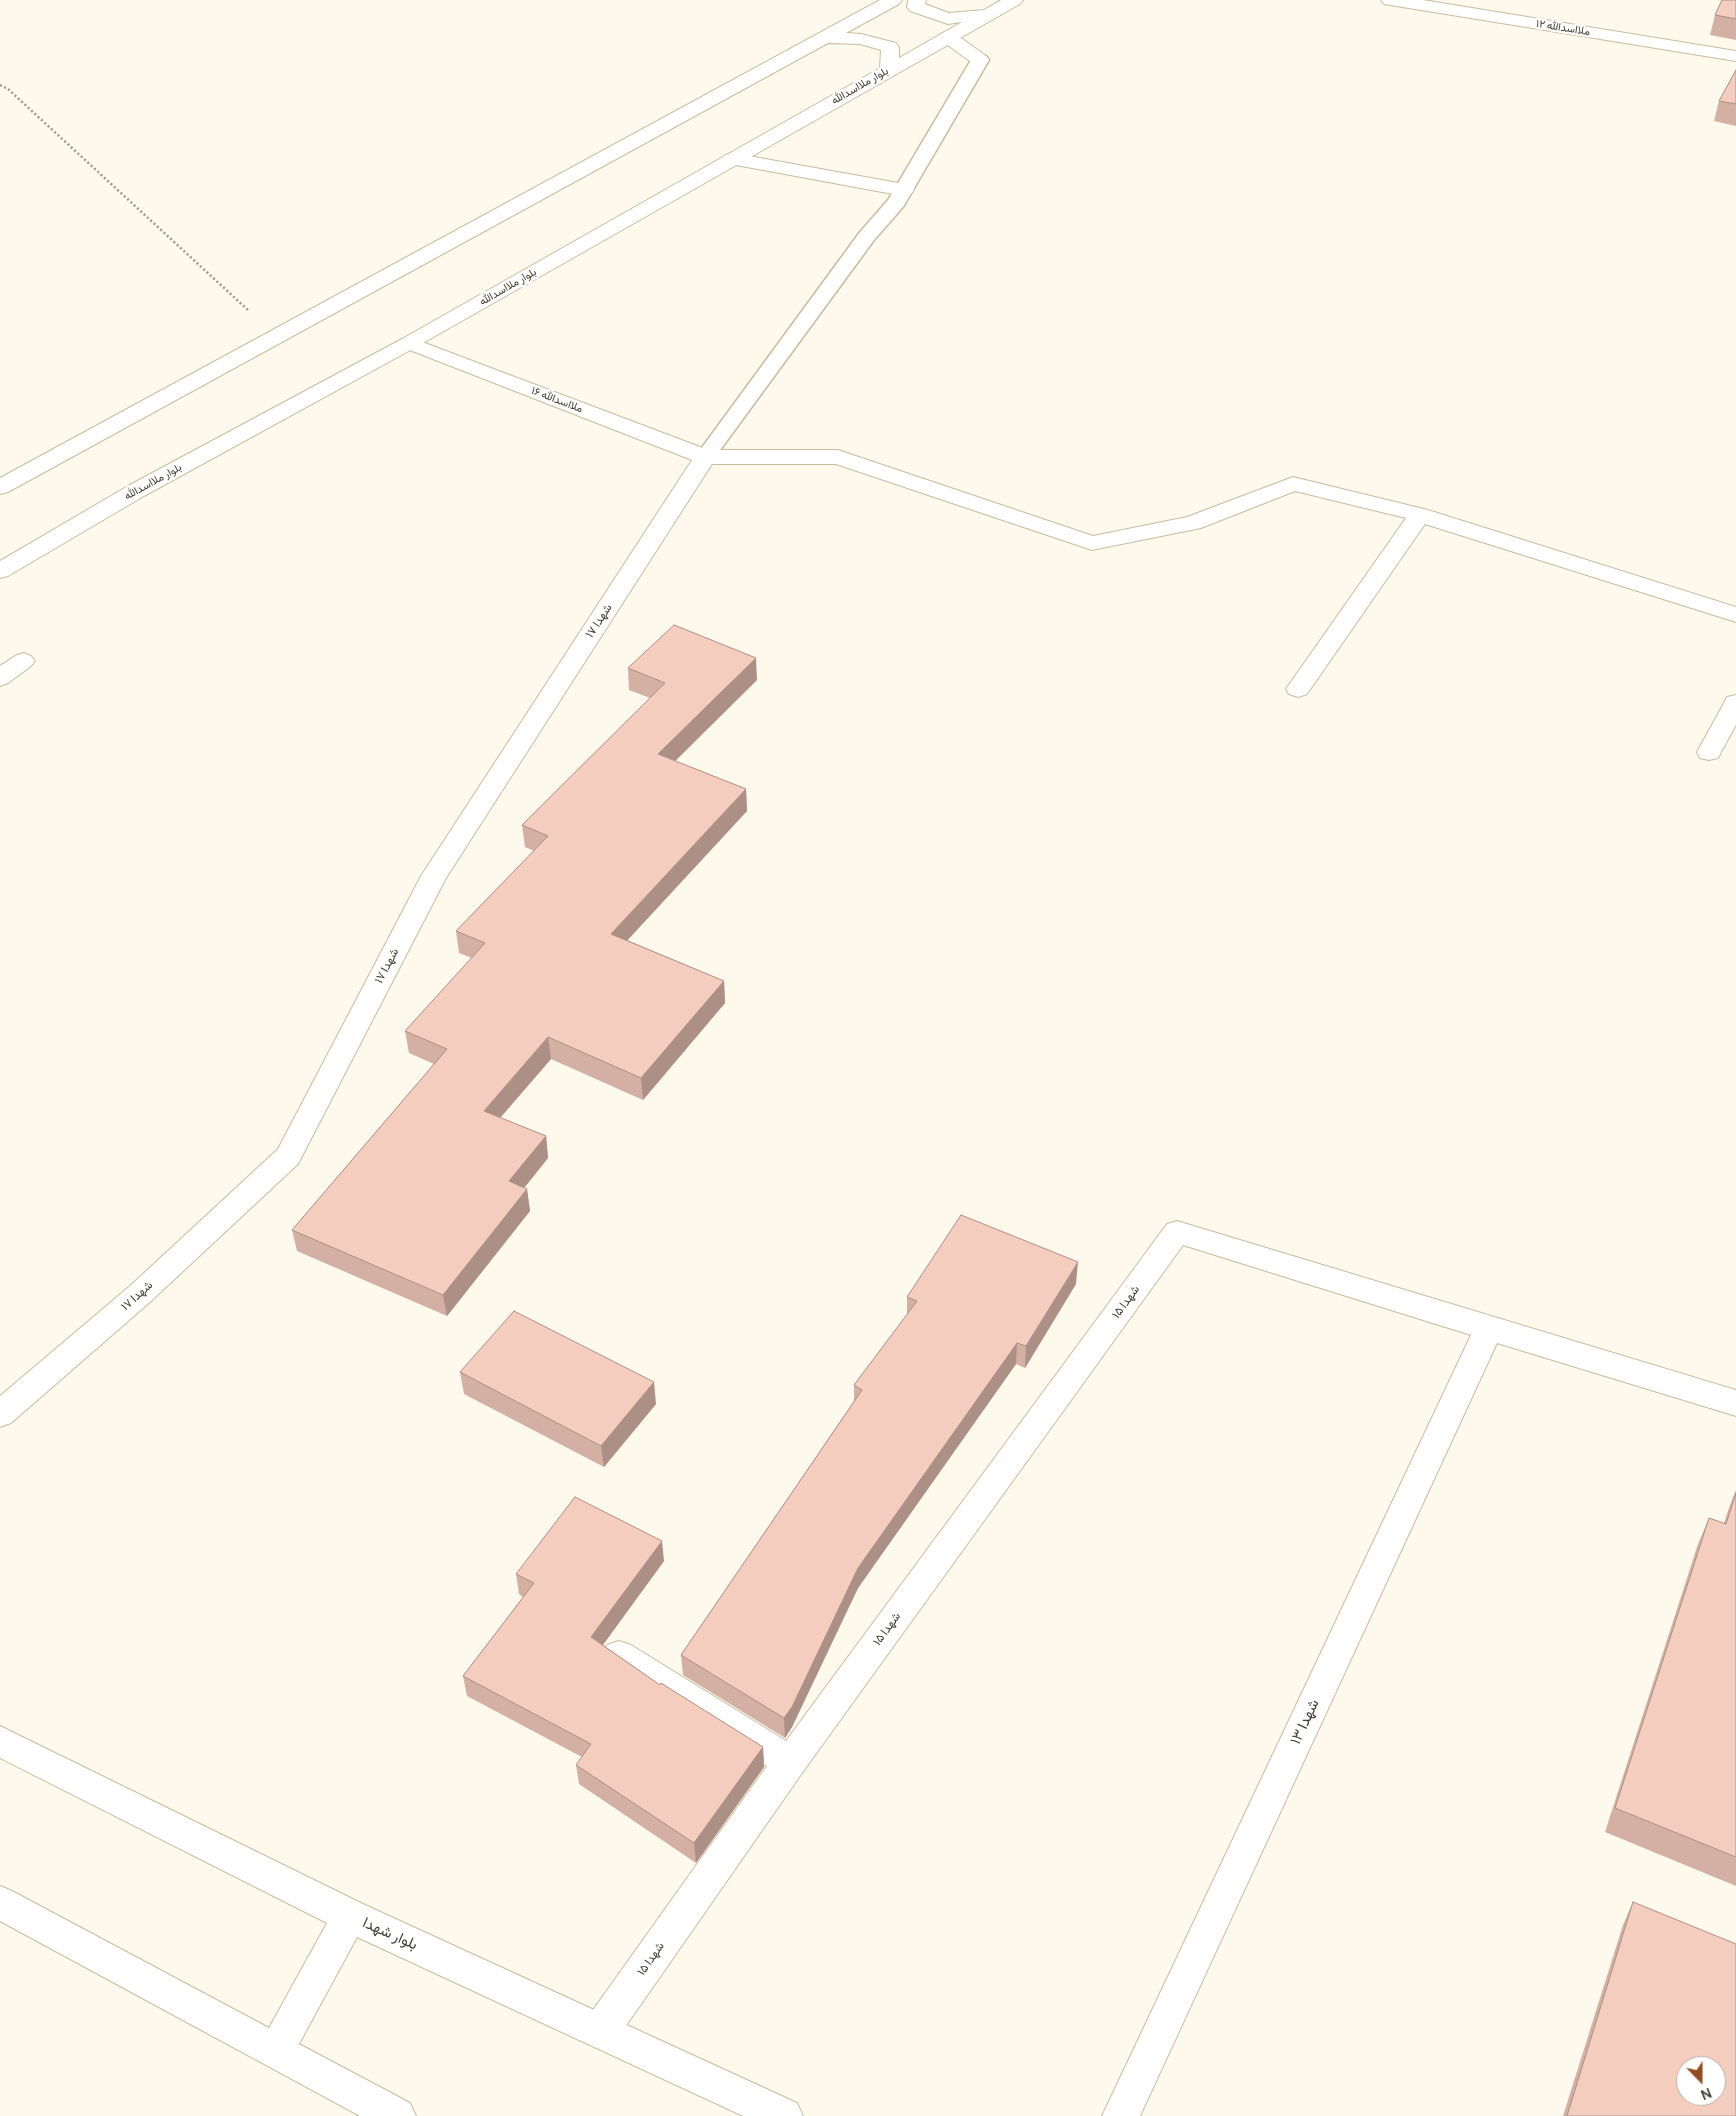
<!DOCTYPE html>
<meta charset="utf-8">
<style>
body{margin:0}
#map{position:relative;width:1736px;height:2116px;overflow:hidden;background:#fef9ed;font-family:Manrope,sans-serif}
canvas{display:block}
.north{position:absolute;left:1676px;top:2056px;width:50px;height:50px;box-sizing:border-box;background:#fff;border:1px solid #b3b1ac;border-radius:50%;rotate:158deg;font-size:14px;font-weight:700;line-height:20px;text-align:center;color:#413c30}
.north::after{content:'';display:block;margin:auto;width:18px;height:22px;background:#924d23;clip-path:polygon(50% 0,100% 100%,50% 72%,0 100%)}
</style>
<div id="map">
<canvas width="1736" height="2116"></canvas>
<div class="north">N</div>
</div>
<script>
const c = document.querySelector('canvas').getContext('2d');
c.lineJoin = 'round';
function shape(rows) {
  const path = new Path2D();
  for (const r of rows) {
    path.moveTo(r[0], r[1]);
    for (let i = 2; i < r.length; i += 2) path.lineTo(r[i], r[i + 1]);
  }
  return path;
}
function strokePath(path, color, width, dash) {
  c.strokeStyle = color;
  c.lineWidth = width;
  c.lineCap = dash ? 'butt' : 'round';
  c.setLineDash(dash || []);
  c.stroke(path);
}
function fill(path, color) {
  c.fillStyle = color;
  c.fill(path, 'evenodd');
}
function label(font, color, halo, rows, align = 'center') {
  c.font = font + ' Manrope,Vazirmatn,sans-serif';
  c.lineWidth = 4.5;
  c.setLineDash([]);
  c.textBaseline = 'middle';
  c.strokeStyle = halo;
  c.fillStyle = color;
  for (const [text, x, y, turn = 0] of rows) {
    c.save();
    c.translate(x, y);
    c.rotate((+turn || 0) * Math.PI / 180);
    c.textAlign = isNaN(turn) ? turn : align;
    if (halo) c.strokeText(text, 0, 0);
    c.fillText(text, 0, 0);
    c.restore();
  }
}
const lane = shape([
 [980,55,986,56,989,60,903,207,874,240,712,461,705,463,698,461,695,457,698,453,860,232,888,200,971,60,974,56,980,55]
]);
const street = shape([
 [1381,0,1423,0,1736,51,1736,61,1390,5,1384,4,1381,0],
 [948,32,954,33,986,56,989,60,986,64,980,65,974,64,942,41,939,37,942,33,948,32],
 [732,153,904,184,911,186,914,190,911,194,904,196,725,163,722,159,725,155,732,153],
 [409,337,708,450,838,450,1093,536,1187,517,1293,477,1428,510,1736,607,1736,622,1425,524,1307,694,1298,697,1289,694,1286,689,1406,518,1295,491,1201,528,1092,550,836,464,712,464,446,878,298,1164,150,1302,11,1423,0,1427,0,1396,130,1286,278,1149,421,876,692,460,402,347,399,343,402,339,409,337],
 [23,653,31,656,35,661,31,666,8,683,0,686,0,666,15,656,23,653],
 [1736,695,1736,725,1721,752,1718,758,1709,760,1700,758,1697,752,1724,703,1727,697,1736,695],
 [1177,1221,1736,1390,1736,1416,1497,1343,1140,2116,1102,2116,1471,1335,1183,1245,802,1773,614,2043,601,2048,588,2043,583,2030,588,2017,767,1766,607,1665,602,1655,607,1645,619,1641,631,1645,786,1741,1167,1224,1177,1221]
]);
const secondary = shape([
 [880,0,902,0,899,4,846,33,861,34,896,43,899,47,899,58,962,22,948,24,910,11,907,7,908,0,926,0,925,4,949,13,984,10,1001,0,1023,0,1020,4,416,347,144,496,8,576,0,578,0,561,128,486,402,339,880,68,881,50,860,44,828,43,8,492,0,494,0,478,880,0],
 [0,1726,363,1904,797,2103,803,2116,743,2116,357,1937,299,2044,410,2103,416,2116,360,2116,0,1921,0,1886,12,1891,269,2028,327,1923,0,1758,0,1726]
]);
strokePath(lane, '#c8bc9e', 3);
strokePath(street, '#c8bc9e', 2);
strokePath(secondary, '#c8bc9e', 2);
strokePath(shape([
 [0,85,8,89,248,310]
]), '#9d988c', 2.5, [2, 2.5]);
fill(lane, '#fff');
fill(street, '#fff');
fill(secondary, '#fff');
fill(shape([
 [1736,0,1736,40,1710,35,1715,15],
 [1736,70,1736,126,1714,121,1719,101],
 [628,668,757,680,675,761,746,789,747,811,627,940,724,981,725,1003,643,1100,551,1059,500,1118,546,1136,548,1158,524,1188,527,1189,530,1211,447,1316,297,1251,292,1230,434,1064,409,1053,405,1031,472,958,459,953,456,931,534,851,525,847,522,825,650,698,629,690],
 [1076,1284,1025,1368,1016,1364,858,1588,792,1727,785,1738,683,1675,681,1655,854,1401,854,1385,907,1315,907,1297],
 [460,1372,656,1404,604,1467,464,1394],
 [1736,1490,1736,1886,1605,1832,1698,1544,1709,1518,1724,1523,1730,1505],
 [664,1561,603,1645,660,1685,763,1747,764,1767,696,1863,579,1784,576,1765,582,1757,467,1696,463,1676,523,1597,519,1594,516,1574],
 [1633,1902,1736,2116,1563,2116,1623,1925]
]), '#d3b0a3');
fill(shape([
 [756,658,757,680,660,776,658,754],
 [746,789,747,811,613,956,611,934],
 [724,981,725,1003,643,1100,641,1078],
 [548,1037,551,1059,487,1133,484,1111],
 [546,1136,548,1158,512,1203,509,1181],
 [527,1189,530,1211,447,1316,443,1295],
 [1078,1262,1076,1284,1025,1368,1026,1346],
 [1017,1343,1016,1364,858,1588,792,1727,785,1738,784,1718,858,1568],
 [654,1382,656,1404,604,1467,601,1446],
 [662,1541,664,1561,594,1657,591,1637],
 [763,1747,764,1767,696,1863,694,1843]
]), '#ac9085');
const building = shape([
 [1722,0,1736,0,1736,19,1715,15,1722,0],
 [1736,70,1736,104,1719,101,1736,70],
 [674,625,756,658,658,754,746,789,611,934,724,981,641,1078,548,1037,484,1111,546,1136,509,1181,527,1189,443,1295,292,1230,447,1049,405,1031,485,943,456,931,548,836,522,825,665,683,628,668,674,625],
 [961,1215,1078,1262,1026,1346,1017,1343,858,1568,792,1707,784,1718,681,1655,862,1390,854,1385,917,1301,907,1297,961,1215],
 [514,1311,654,1382,601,1446,460,1372,514,1311],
 [1736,1493,1736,1857,1615,1808,1709,1518,1726,1524,1736,1493],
 [575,1497,662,1541,591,1637,660,1685,661,1683,763,1747,694,1843,576,1765,591,1744,463,1676,534,1583,516,1574,575,1497],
 [1633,1902,1736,1944,1736,2116,1567,2116,1633,1902],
 [1686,2066,1716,2066,1716,2096,1686,2096,1686,2066]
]);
fill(building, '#f5cdbe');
strokePath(building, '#ac9085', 1);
label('11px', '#413c30', '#fff', [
 ["ملااسدالله ۱۲",1563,28,9],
 ["بلوار ملااسدالله",860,86,-30],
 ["بلوار ملااسدالله",508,287,-30],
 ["ملااسدالله ۱۶",557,400,21],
 ["بلوار ملااسدالله",153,482,-29]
]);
label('12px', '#413c30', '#fff', [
 ["شهدا ۱۷",599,621,-57],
 ["شهدا ۱۷",387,966,-62],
 ["شهدا ۱۷",137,1296,-42],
 ["شهدا ۱۵",1126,1302,-54],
 ["شهدا ۱۵",887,1629,-54],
 ["شهدا ۱۵",651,1959,-55]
]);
label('15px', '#413c30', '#fff', [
 ["شهدا ۱۳",1305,1722,-65],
 ["بلوار شهدا",390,1934,24]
]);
</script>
